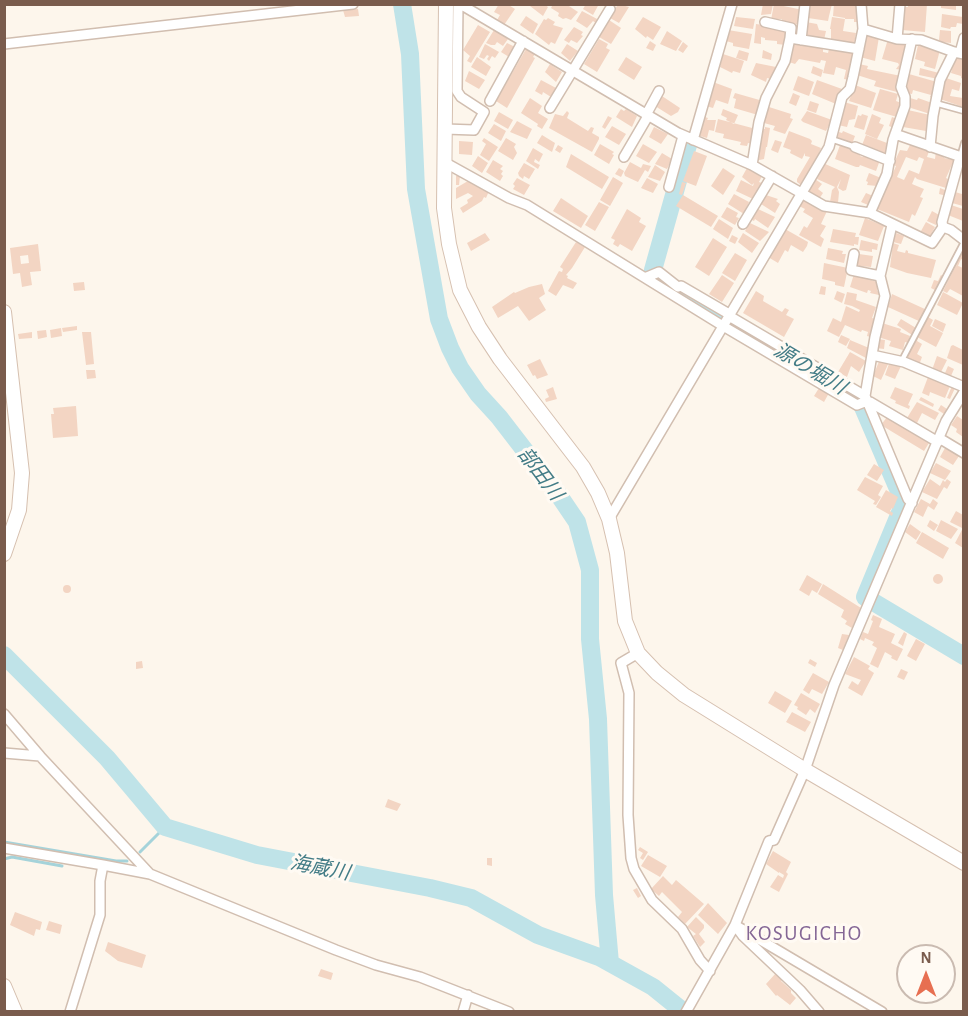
<!DOCTYPE html>
<meta charset="utf-8">
<style>
body{margin:0}
#map{position:relative;width:968px;height:1016px;overflow:hidden;background:#fdf6ec;font-family:"Alegreya Sans",sans-serif}
canvas{display:block}
.frame{position:absolute;inset:0;border:6px solid #7a5c4d;pointer-events:none}
.north{position:absolute;left:896px;top:944px;width:60px;height:60px;box-sizing:border-box;background:#fffaf3;border:2px solid #cabbb1;border-radius:50%;rotate:0deg;font-size:16px;font-weight:700;line-height:24px;text-align:center;color:#7a5c4d}
.north::after{content:'';display:block;margin:auto;width:21px;height:27px;background:#e76f51;clip-path:polygon(50% 0,100% 100%,50% 72%,0 100%)}
</style>
<div id="map">
<canvas width="968" height="1016"></canvas>
<div class="frame"></div>
<div class="north">N</div>
</div>
<script>
const c = document.querySelector('canvas').getContext('2d');
c.lineJoin = 'round';
function shape(rows) {
  const path = new Path2D();
  for (const r of rows) {
    if (r.length === 3) {
      path.moveTo(r[0] + r[2], r[1]);
      path.arc(r[0], r[1], r[2], 0, 2 * Math.PI);
      continue;
    }
    path.moveTo(r[0], r[1]);
    for (let i = 2; i < r.length; i += 2) path.lineTo(r[i], r[i + 1]);
  }
  return path;
}
function strokePath(path, color, width, dash) {
  c.strokeStyle = color;
  c.lineWidth = width;
  c.lineCap = dash ? 'butt' : 'round';
  c.setLineDash(dash || []);
  c.stroke(path);
}
function fill(path, color) {
  c.fillStyle = color;
  c.fill(path, 'evenodd');
}
function label(font, color, halo, rows, align = 'center') {
  c.font = font + ' "Alegreya Sans","Noto Sans JP",sans-serif';
  c.lineWidth = 6;
  c.setLineDash([]);
  c.textBaseline = 'middle';
  c.strokeStyle = halo;
  c.fillStyle = color;
  for (const [text, x, y, turn = 0] of rows) {
    c.save();
    c.translate(x, y);
    c.rotate((+turn || 0) * Math.PI / 180);
    c.textAlign = isNaN(turn) ? turn : align;
    if (halo) c.strokeText(text, 0, 0);
    c.fillText(text, 0, 0);
    c.restore();
  }
}
strokePath(shape([
 [4,842,116,861,127,861],
 [140,852,165,827],
 [4,859,12,857,62,866]
]), '#a5d3da', 3);
strokePath(shape([
 [402,4,410,54,416,189,439,319,450,348,460,368,478,394,499,417,556,491,577,522,590,570,590,639,598,719,604,895,610,963],
 [688,145,653,270,657,278,859,398,904,503,865,597,964,656],
 [4,655,107,758,165,827,257,855,430,888,471,898,538,935,599,957,653,987,684,1012]
]), '#bfe3e8', 18);
fill(shape([
 [499,4,507,4,515,9,504,25,497,20,500,15,494,12],
 [531,4,544,4,548,7,543,16,530,6],
 [553,4,566,4,578,12,571,20,566,18,563,19,558,16,559,13,551,8],
 [586,4,599,4,593,15,583,9],
 [618,4,629,7,619,23,610,18],
 [763,4,773,4,771,14,761,15],
 [774,4,803,10,800,25,782,22,782,19,771,20],
 [809,4,832,4,829,16,828,16,829,16,828,21,808,18],
 [834,4,858,4,860,22,854,22,854,19,845,19,845,18,833,16],
 [908,4,927,4,925,32,902,30,904,7,908,7],
 [941,4,956,4,956,10,941,8],
 [358,9,359,16,345,17,343,10],
 [582,11,599,20,597,24,593,21,587,28,576,21],
 [942,14,963,17,963,24,957,23,956,27,951,27,950,29,941,27],
 [526,16,538,24,533,34,520,25],
 [643,17,661,27,653,40,647,36,646,38,635,29],
 [736,17,755,19,753,29,734,26],
 [832,17,845,19,843,31,856,33,854,44,831,40,831,29,830,29],
 [548,18,555,22,553,25,563,28,555,44,551,42,549,45,535,34,544,19,546,20],
 [609,20,621,28,611,44,599,37],
 [806,22,817,24,819,30,826,31,824,40,805,37],
 [756,24,789,29,786,45,777,44,777,41,765,40,765,38,761,37,761,44,754,43],
 [478,25,490,32,471,63,467,61,470,56,463,50],
 [574,27,583,32,581,35,583,36,577,43,571,40,569,43,564,40],
 [494,30,508,39,503,46,497,42,495,45,491,45,486,43],
 [728,30,752,34,749,49,733,46,733,43,726,41],
 [940,30,951,31,951,43,941,42,939,40],
 [667,31,682,41,676,51,660,44],
 [866,34,879,37,875,61,860,57],
 [599,39,608,44,606,48,610,50,597,72,584,64],
 [888,39,906,43,905,47,907,47,902,70,896,69,899,65,898,63,882,59],
 [650,41,656,45,653,51,646,48],
 [793,41,823,47,823,52,828,53,830,45,855,51,850,80,844,79,846,70,836,67,834,75,823,73,826,61,821,60,820,63,799,59,795,64,789,62],
 [683,42,688,46,683,53,678,50],
 [507,43,515,47,509,57,501,52],
 [485,44,499,52,495,58,492,56,489,61,487,59,489,56,487,55,484,59,479,57],
 [567,44,578,51,570,61,561,53],
 [918,45,940,50,935,69,924,66,925,62,915,59],
 [526,49,535,54,533,57,535,58,507,108,496,101],
 [739,50,749,53,747,61,736,58],
 [763,50,772,54,771,60,762,58],
 [723,54,744,61,740,73,733,71,732,73,720,67],
 [477,57,491,67,486,76,471,67],
 [626,57,642,67,634,80,618,70],
 [955,57,963,60,963,79,961,78,961,76,951,73],
 [756,63,776,67,771,79,767,78,766,82,751,75],
 [550,64,562,72,556,82,545,72],
 [859,64,868,66,867,69,901,76,897,92,874,86,876,81,857,75],
 [813,66,823,70,821,77,811,73],
 [920,68,939,73,938,79,919,75],
 [469,71,485,80,479,89,465,81],
 [909,74,937,82,933,98,930,97,931,95,913,90,912,94,906,93],
 [798,76,814,82,809,96,793,90],
 [946,78,961,83,959,91,952,89,950,96,963,98,963,107,940,99],
 [541,80,556,88,551,97,543,92,542,95,535,91],
 [817,80,842,89,836,104,812,94],
 [713,82,732,89,728,104,716,100,713,108,706,106],
 [855,85,876,93,871,108,849,101],
 [880,89,898,94,896,101,901,103,897,117,873,110],
 [735,93,763,101,758,115,734,108,736,99,733,98],
 [793,93,800,96,796,106,789,103],
 [662,96,680,108,678,112,671,116,655,106],
 [530,98,542,106,538,113,548,119,542,129,537,126,538,124,521,113],
 [910,98,917,100,918,98,932,103,930,114,911,108],
 [810,101,819,104,816,113,807,110],
 [844,102,858,106,855,119,849,120,847,127,838,125],
 [769,107,791,114,790,118,793,119,785,134,773,130,775,126,764,123],
 [621,109,624,111,626,109,637,116,632,127,616,117],
 [723,109,738,115,734,124,726,120,727,118,721,115],
 [908,110,930,115,926,131,903,127],
 [567,111,569,113,567,118,588,131,591,127,594,128,592,133,599,137,599,139,592,152,549,128,555,114,563,116],
 [807,111,832,120,826,131,803,122,801,120],
 [499,112,513,120,508,129,494,121],
 [862,114,868,116,864,130,854,127,858,115,861,116],
 [872,114,881,118,879,123,884,125,877,139,865,134],
 [608,116,612,118,605,129,602,127],
 [705,117,708,118,707,120,716,120,714,131,709,130,707,138,700,136],
 [892,117,897,119,894,128,889,126],
 [718,119,756,129,753,144,748,143,747,146,740,145,741,142,723,138,724,134,715,132],
 [517,121,532,129,527,139,510,132],
 [494,124,506,131,501,141,488,133],
 [612,126,626,134,619,145,605,137],
 [654,127,668,134,661,144,649,137],
 [765,127,770,128,767,147,766,147,764,159,755,161,761,128,765,129],
 [789,131,810,139,812,141,811,144,821,148,813,168,801,185,797,182,797,179,810,157,805,156,805,153,802,159,790,153,791,150,783,147],
 [843,131,855,136,852,144,837,138,839,132,842,133],
 [542,135,555,143,552,152,537,143],
 [866,135,887,143,885,154,862,145],
 [484,138,498,147,489,161,480,155,486,144,482,141],
 [506,138,516,144,514,147,517,153,513,160,498,151],
 [775,140,782,142,778,153,771,150],
 [459,141,473,142,472,155,459,154],
 [600,144,614,152,612,154,614,155,609,164,594,155],
 [643,144,657,152,649,163,636,156],
 [558,145,563,148,560,153,555,150],
 [840,145,861,153,860,156,863,157,864,154,880,160,876,171,860,165,859,167,856,167,835,159],
 [910,145,929,151,927,157,935,159,936,151,945,154,944,158,954,160,946,178,948,179,947,183,949,184,947,196,939,194,940,188,945,190,946,188,917,179,915,177,912,184,924,189,920,197,923,198,915,216,912,214,909,222,877,209,896,166,893,165,900,150,907,151],
 [906,157,917,161,919,157,924,159,919,174,909,170,904,180,897,177],
 [533,148,543,154,539,162,535,159,534,162,540,165,538,169,526,161],
 [694,151,707,156,696,186,683,181],
 [662,153,672,159,667,169,655,164],
 [571,154,609,177,602,189,566,167],
 [478,156,488,163,482,173,472,166],
 [493,160,503,166,500,169,503,171,501,174,503,176,500,181,486,172],
 [630,162,641,168,643,164,651,166,648,172,645,170,638,182,625,176,624,173],
 [524,163,535,169,529,179,524,176,523,179,519,176,518,173],
 [823,163,850,175,846,190,843,191,838,188,841,179,837,187,839,192,838,203,830,202,832,190,835,187,817,179],
 [655,165,665,172,660,181,648,177],
 [619,168,624,171,621,177,615,174],
 [723,168,735,176,723,195,711,186],
 [747,168,762,176,759,182,762,183,753,199,736,191,741,180,753,186,754,183,752,185,742,177],
 [869,173,881,178,877,186,867,185,868,182,866,181],
 [456,176,460,176,459,185,456,185],
 [613,177,623,183,610,206,600,200],
 [517,178,530,185,524,195,513,189,515,186,513,184],
 [647,178,658,184,653,193,641,188],
 [815,179,822,184,818,189,823,193,819,199,807,191],
 [468,181,489,191,486,198,484,197,482,201,463,213,460,208,468,203,467,200,473,196,468,193,456,199,456,188],
 [682,182,686,183,682,195,679,194],
 [955,192,962,194,963,206,952,203],
 [866,193,873,196,868,205,861,202],
 [734,194,749,202,744,214,728,204],
 [683,195,718,216,711,227,676,206],
 [766,195,778,199,776,201,780,204,775,213,761,204],
 [561,198,588,216,581,228,553,211],
 [803,199,827,211,821,224,826,226,820,236,824,239,821,247,799,235,804,226,807,228,813,218,803,212,805,209,799,206],
 [599,202,609,207,595,231,585,225],
 [951,205,963,209,963,221,948,215],
 [727,207,738,213,736,217,739,218,735,225,721,217],
 [627,209,641,218,639,222,646,226,632,251,620,244,618,247,613,244,615,240,611,238],
 [758,209,775,217,768,228,755,219,754,221,752,220],
 [932,211,941,216,936,225,927,221],
 [865,218,884,226,878,241,859,235],
 [719,219,733,228,728,239,713,229],
 [926,222,935,227,930,236,921,231],
 [750,223,769,232,760,241,745,231],
 [785,229,808,242,807,246,803,252,791,245,788,252,785,250,778,263,768,257],
 [833,229,856,233,855,237,859,237,858,245,854,244,854,246,830,242],
 [485,233,490,240,471,251,467,243],
 [743,233,759,243,752,253,738,242],
 [896,233,904,236,901,244,893,242],
 [732,235,738,238,735,244,729,241],
 [713,238,727,247,709,276,695,267],
 [861,240,878,244,877,250,872,249,872,252,859,250],
 [576,242,585,247,572,268,566,275,568,276,567,278,577,283,573,289,563,285,556,296,548,291,559,271,562,272,563,269,560,267],
 [893,243,899,245,897,251,905,253,906,250,908,251,908,253,936,260,931,278,907,273,890,267],
 [38,244,41,271,30,272,32,285,22,287,20,273,13,274,10,248],
 [28,255,29,263,21,264,20,256],
 [828,248,843,251,842,254,846,254,844,263,826,259],
 [963,248,963,260,961,259,958,266,955,264],
 [735,253,747,260,735,281,722,273],
 [859,254,873,256,871,267,859,266,857,264],
 [824,263,848,268,844,287,835,285,835,282,822,279],
 [956,265,963,268,963,296,950,289,947,293,943,291],
 [854,274,877,282,877,291,880,292,879,295,870,293,871,291,868,290,867,293,850,287],
 [722,275,734,283,722,302,709,294],
 [941,275,945,277,937,291,931,288,934,280,938,281],
 [84,282,85,290,74,291,73,283],
 [542,284,545,294,539,298,546,310,529,321,518,306,498,318,492,307,514,292,515,293,529,287],
 [821,286,826,287,825,295,819,294],
 [756,291,764,296,763,301,782,312,785,308,789,310,786,315,794,319,784,337,743,313],
 [837,291,845,294,842,303,834,299],
 [847,292,857,294,856,300,876,307,872,318,875,319,870,337,867,336,868,332,862,330,861,332,845,325,839,337,827,331,833,318,841,322,846,306,859,312,860,310,852,306,844,304],
 [943,292,963,303,957,315,937,305],
 [892,294,927,310,921,322,888,307],
 [928,317,933,320,930,326,943,333,936,347,917,337],
 [901,319,916,328,912,335,897,325],
 [935,319,946,324,943,332,932,326],
 [882,323,901,329,900,332,910,336,908,343,905,342,903,350,889,346,891,341,878,337],
 [77,326,77,330,63,332,62,328],
 [61,328,62,336,51,338,50,330],
 [46,330,47,337,38,339,37,331],
 [32,332,32,338,19,339,18,334],
 [82,332,91,332,94,364,86,365],
 [841,335,850,339,846,346,838,342],
 [916,337,918,338,917,341,922,344,917,354,922,357,919,365,905,359],
 [878,339,885,340,884,349,876,348],
 [850,340,869,348,866,358,847,348],
 [953,345,963,350,963,365,947,358,951,346],
 [850,352,866,361,859,372,851,366,847,377,838,372],
 [937,356,947,360,940,374,932,370],
 [540,359,548,375,537,379,535,375,533,376,527,365],
 [880,359,889,362,881,380,873,376],
 [890,361,901,366,895,379,885,375],
 [948,366,954,369,951,376,945,373],
 [86,370,95,370,96,378,87,379],
 [928,377,950,386,945,398,930,392,929,396,922,393],
 [952,386,955,388,950,399,947,398],
 [553,387,557,399,546,402,545,399,549,397,546,390],
 [895,387,913,394,908,405,910,406,909,409,895,403,896,401,890,398],
 [819,388,829,393,824,402,814,396],
 [921,397,934,404,933,407,919,400],
 [917,402,939,413,935,420,922,413,917,423,907,418],
 [941,405,947,409,944,414,938,410],
 [76,406,78,436,53,438,51,414,54,414,53,408],
 [957,416,963,420,963,437,956,432,957,429,951,425],
 [887,417,929,443,924,451,881,425],
 [945,448,959,456,953,465,940,457],
 [936,463,951,471,945,480,930,473],
 [874,464,884,470,877,481,867,475],
 [865,477,883,486,878,495,881,497,876,505,873,504,875,501,857,490],
 [930,479,940,486,943,480,945,482,947,479,951,482,947,489,944,487,937,499,922,492],
 [886,490,898,497,893,509,892,508,890,511,893,513,892,516,876,507],
 [921,499,930,504,933,499,938,503,934,510,928,506,923,517,914,512],
 [956,511,963,515,962,528,950,522],
 [930,520,938,525,934,531,927,526],
 [941,520,958,529,951,539,936,531],
 [910,524,921,532,916,540,905,532],
 [963,528,963,548,955,543],
 [922,532,949,548,943,559,916,543],
 [938,579,5],
 [807,575,822,584,817,593,812,590,809,596,799,590],
 [823,584,861,608,852,628,845,624,847,621,841,617,844,610,818,594],
 [67,589,4],
 [873,615,882,619,879,627,895,634,891,643,903,649,897,661,891,658,892,656,885,652,878,668,870,664,877,648,872,645,874,642,865,638,864,641,860,639,863,632,868,634,873,621,871,620],
 [904,632,907,634,903,646,898,643],
 [842,634,849,635,843,650,838,648],
 [916,639,925,644,916,661,907,656],
 [854,657,870,666,868,669,874,673,862,696,848,688,852,681,858,685,861,680,845,674],
 [810,659,817,663,815,667,808,663],
 [142,661,143,668,136,669,136,662],
 [901,669,908,672,904,680,897,677],
 [813,673,829,682,822,694,812,689,809,694,803,690],
 [775,691,792,701,785,713,768,703],
 [801,693,820,704,815,713,810,709,806,715,797,709,798,707,794,705],
 [792,712,811,722,805,732,786,722],
 [388,799,401,804,397,811,385,807],
 [640,847,648,852,643,860,640,858,643,853,638,850],
 [773,851,791,862,786,872,788,874,779,892,770,887,778,875,783,878,784,875,779,872,779,873,766,864],
 [648,855,667,866,660,877,641,866],
 [487,858,492,858,492,866,487,865],
 [663,876,672,885,676,880,704,904,685,924,678,917,682,912,662,892,659,896,651,889],
 [637,888,641,896,638,898,633,890],
 [708,903,727,923,718,934,698,915],
 [15,912,42,922,40,930,36,929,34,936,10,925],
 [696,917,704,925,704,928,699,934,705,942,700,947,693,936,696,934,687,927],
 [49,921,62,925,60,934,46,930],
 [108,942,146,955,142,968,118,961,105,951],
 [321,969,333,973,331,980,318,976],
 [776,973,783,979,781,981,791,990,791,993,796,998,790,1005,777,995,776,996,766,984]
]), '#f3d5c3');
const lane = shape([
 [935,103,964,111],
 [831,139,855,147],
 [960,157,964,143],
 [901,362,964,242]
]);
const street = shape([
 [460,4,678,133,752,165,824,206,870,213,932,243,943,227,942,222,960,157],
 [765,22,791,28,790,38],
 [863,29,897,39,921,40,954,52,964,54],
 [897,39,900,4],
 [801,40,805,4],
 [4,44,353,4],
 [960,53,964,38],
 [490,101,523,41],
 [550,108,610,9],
 [646,115,659,91],
 [445,129,474,130,484,112,461,97,457,91,458,4],
 [895,134,964,158],
 [693,140,732,4],
 [855,147,890,161],
 [930,147,933,116,940,80,954,52],
 [624,157,648,116],
 [444,162,509,198,527,205,723,326,857,405,867,401,870,402,938,442],
 [752,165,759,122,766,98,785,61,790,38,859,49],
 [669,187,683,136],
 [870,213,887,174,893,140,905,106,905,97,901,87,912,39],
 [743,224,772,176],
 [892,225,880,276,885,296,875,337,865,396,908,499,912,503],
 [943,227,951,230,964,240],
 [854,254,851,270,880,276],
 [647,277,659,272,678,287,681,286,729,314],
 [729,316,865,396],
 [872,355,904,362,964,387],
 [939,438,964,453],
 [609,519,829,147,842,97,850,89,853,77,863,29,861,4],
 [638,653,621,663,629,693,628,815,631,858,634,869,652,900,682,929,700,960,710,971],
 [4,714,40,756,150,874],
 [4,753,40,756],
 [4,848,103,865],
 [70,1012,100,915,100,881,103,865,150,874,336,950,376,965,420,977,509,1012],
 [463,1012,468,995],
 [686,1012,735,925,743,936,800,990,819,1012],
 [882,1012,735,925,769,841,774,840,805,770,834,685,946,421,964,392]
]);
const secondary = shape([
 [446,4,444,208,449,244,460,290,479,327,500,359,583,467,598,493,609,519,617,553,625,621,638,653,657,673,684,695,805,770,964,863],
 [4,312,22,473,19,510,4,554],
 [4,986,15,1012]
]);
strokePath(lane, '#d1beb0', 8);
strokePath(street, '#d1beb0', 12);
strokePath(secondary, '#d6c0b0', 16);
strokePath(lane, '#fff', 4.5);
strokePath(street, '#fff', 9);
strokePath(secondary, '#fff', 14);
label('italic 20px', '#437c86', '#fffaf3', [
 ["源の堀川",810,369,31],
 ["部田川",540,474,53],
 ["海蔵川",320,868,11]
]);
c.letterSpacing = '1.5px';
label('21px', '#846695', '#fffaf3', [
 ["KOSUGICHO",804,934]
]);
c.letterSpacing = '0px';
</script>
